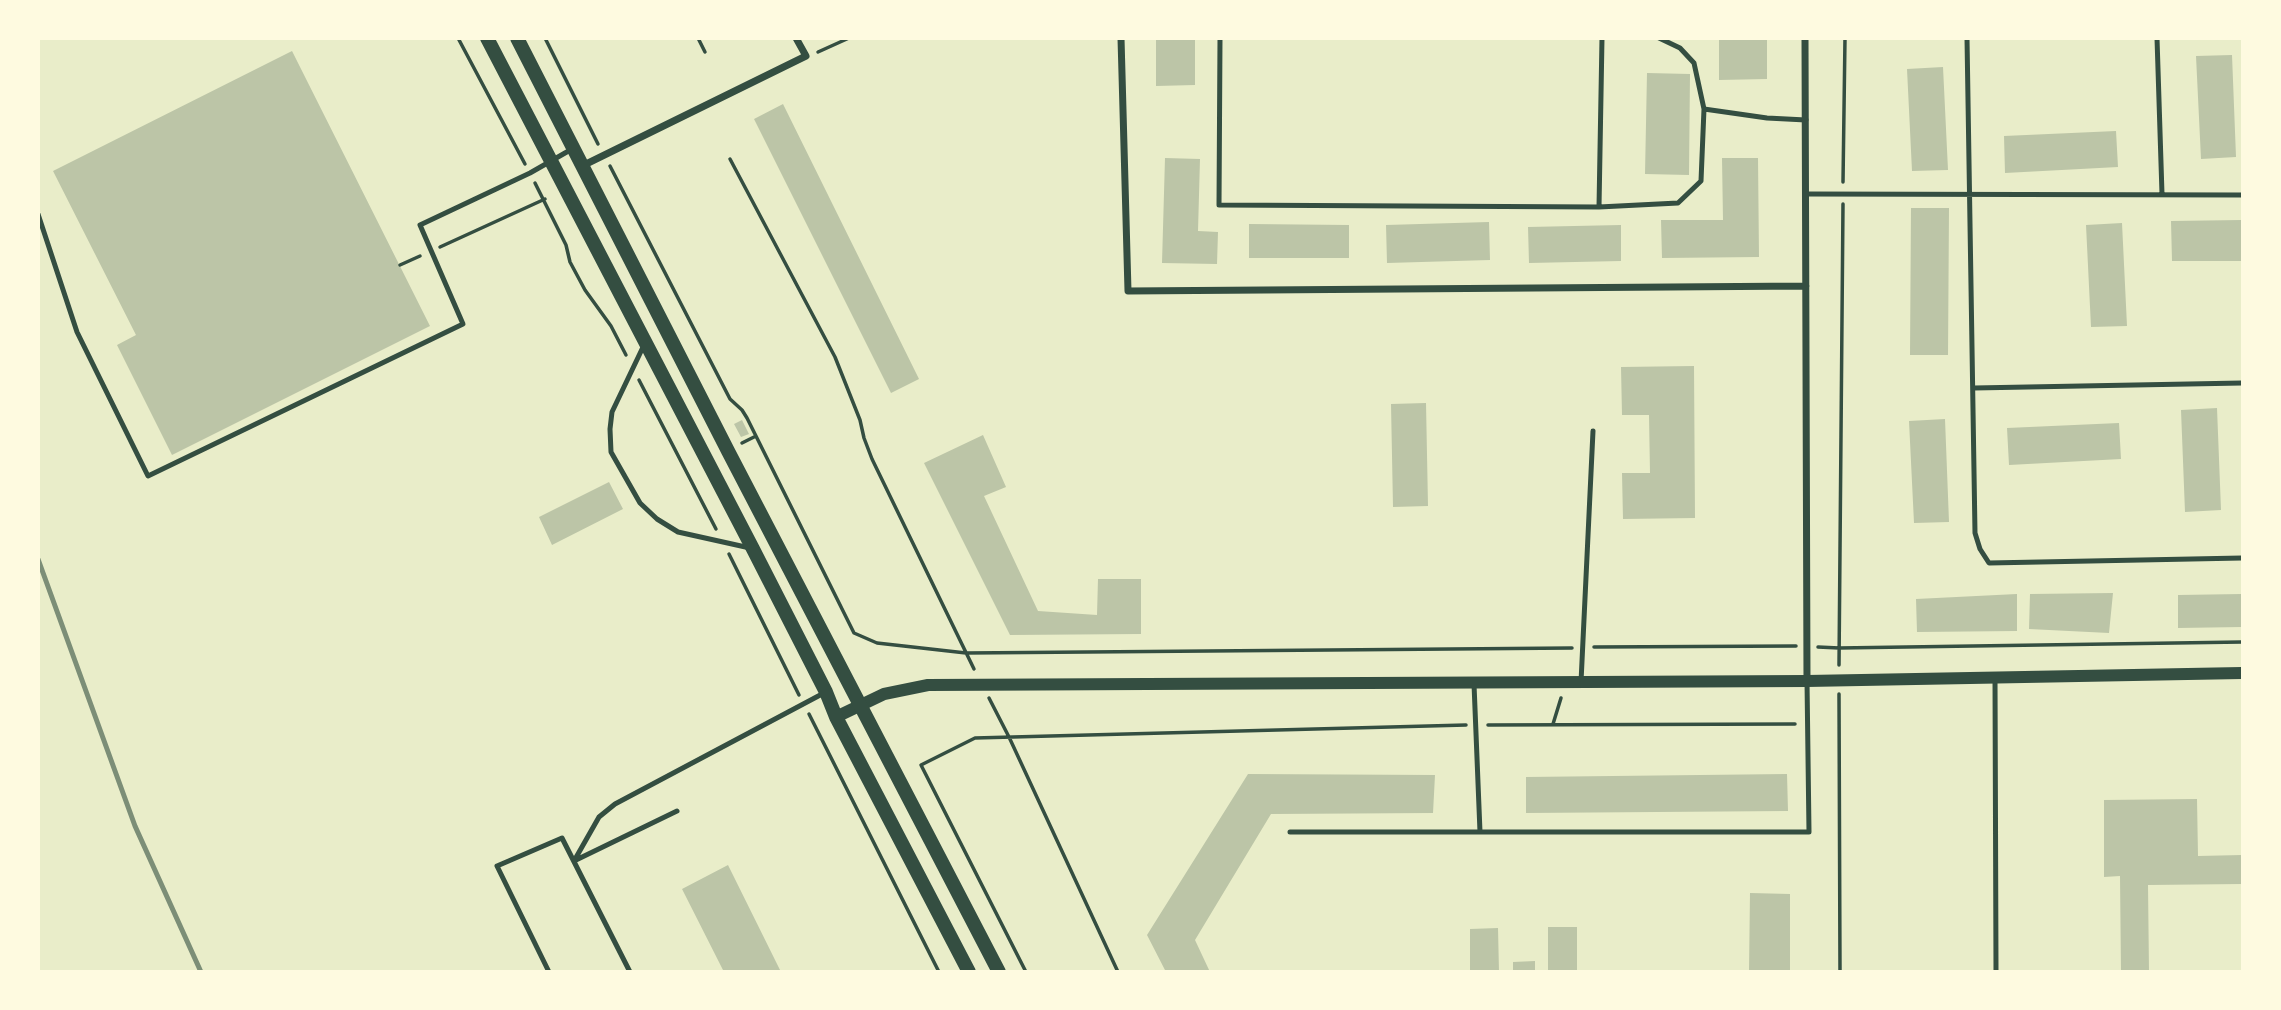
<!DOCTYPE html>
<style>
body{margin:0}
#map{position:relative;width:2281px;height:1010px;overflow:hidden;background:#e9edc9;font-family:"Fira Sans Condensed",sans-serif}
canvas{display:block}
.frame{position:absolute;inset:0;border:40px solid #fefae0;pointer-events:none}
</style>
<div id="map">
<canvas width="2281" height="1010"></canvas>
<div class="frame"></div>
</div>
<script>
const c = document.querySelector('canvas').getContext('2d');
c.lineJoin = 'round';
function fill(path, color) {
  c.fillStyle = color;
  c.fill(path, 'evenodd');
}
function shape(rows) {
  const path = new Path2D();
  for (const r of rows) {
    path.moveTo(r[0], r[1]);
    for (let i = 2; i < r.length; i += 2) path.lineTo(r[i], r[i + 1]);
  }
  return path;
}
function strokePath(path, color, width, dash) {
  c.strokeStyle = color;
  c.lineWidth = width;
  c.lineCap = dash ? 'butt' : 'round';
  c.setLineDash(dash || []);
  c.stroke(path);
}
fill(shape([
 [1156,38,1195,38,1195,85,1156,86],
 [1719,38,1767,38,1767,79,1719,80],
 [292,51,430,326,172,455,117,345,136,335,53,171],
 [2232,55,2236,157,2201,159,2196,56],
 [1943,67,1948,170,1912,171,1907,69],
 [1647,73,1690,74,1689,175,1645,174],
 [783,104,919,379,891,393,754,119],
 [2116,131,2118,167,2005,173,2004,136],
 [1165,158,1200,159,1198,231,1218,232,1217,264,1162,263],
 [1722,158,1758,158,1759,257,1662,258,1661,220,1723,220],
 [1911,208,1949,208,1948,355,1910,355],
 [2242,220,2242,261,2172,261,2171,221],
 [1489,222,1490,260,1387,263,1386,225],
 [2122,223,2127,326,2091,327,2086,225],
 [1249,224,1349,225,1349,258,1249,258],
 [1621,225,1621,261,1529,263,1528,227],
 [1694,366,1695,518,1623,519,1622,473,1650,473,1649,415,1622,415,1621,367],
 [1426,403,1428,506,1393,507,1391,404],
 [2217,408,2221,510,2185,512,2181,410],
 [1945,419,1949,522,1914,523,1909,421],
 [742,420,749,434,741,437,734,424],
 [2119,423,2121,459,2009,465,2007,428],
 [983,435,1006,487,984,496,1038,611,1097,615,1098,579,1141,579,1141,634,1010,635,924,463],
 [609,482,623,509,552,545,539,517],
 [2113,593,2109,633,2029,629,2030,594],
 [2017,594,2017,631,1917,632,1916,599],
 [2242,594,2242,627,2178,628,2178,595],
 [1248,774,1435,775,1433,813,1271,814,1195,940,1210,972,1166,972,1147,935],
 [1787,774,1788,811,1526,813,1526,777],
 [2197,799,2198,856,2242,855,2242,884,2148,885,2149,972,2121,972,2120,876,2104,877,2104,800],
 [728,865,781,972,724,972,682,889],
 [1750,893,1790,894,1790,972,1749,972],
 [1548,927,1577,927,1577,972,1548,972],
 [1498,928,1499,972,1470,972,1470,929],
 [1535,961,1535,972,1513,972,1513,962]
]), '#bcc5a7');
strokePath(shape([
 [458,38,525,164],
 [545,38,598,144],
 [698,38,705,52],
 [818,52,849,38],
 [730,159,835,357,860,420,864,438,872,459,974,669],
 [610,166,730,399,742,410,747,418,854,633,877,643,966,653,1572,648],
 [1843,182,1845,38],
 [535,183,566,245,570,262,585,290,611,326,626,355],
 [440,247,545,199],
 [400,265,420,256],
 [639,380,716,529],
 [742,443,756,436],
 [729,554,799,695],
 [1594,647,1796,646],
 [1818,647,1839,648,2242,642],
 [1839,665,1843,204],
 [1839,694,1840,972],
 [989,698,1009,737,1118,972],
 [809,714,939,972],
 [1553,724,1561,698],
 [1488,725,1795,724],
 [1026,972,921,765,975,738,1466,725]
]), '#344e41', 3.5);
strokePath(shape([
 [1220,38,1219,205,1599,207,1678,203,1701,181,1704,109,1694,63,1680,48,1659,38],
 [1967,38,1975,533,1980,549,1989,563,2242,558],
 [2157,38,2162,194],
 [1704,109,1767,118,1806,120],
 [1806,194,2242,195],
 [1599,207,1602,38],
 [38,214,77,332,148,476,463,324,420,225,530,173,572,149],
 [644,345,612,412,610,429,611,452,640,503,657,519,678,532,750,548],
 [1974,388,2242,383],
 [1995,677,1996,972],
 [1581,682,1593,431],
 [1474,684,1480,832],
 [1290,832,1809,832,1807,681],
 [576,860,677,811],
 [574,861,599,817,615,804,824,693],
 [549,972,497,866,562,838,630,972]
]), '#344e41', 5);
strokePath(shape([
 [1121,38,1128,291,1806,286],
 [1805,38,1807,681],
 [582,166,806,56,796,38]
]), '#344e41', 7);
strokePath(shape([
 [836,717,884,694,928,685,1807,681,2242,673]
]), '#344e41', 12);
strokePath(shape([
 [487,38,753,549,826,692,836,717,969,972],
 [517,38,728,451,999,972]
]), '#344e41', 14);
strokePath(shape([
 [38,559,135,826,201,972]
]), '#7c8e77', 5);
</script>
